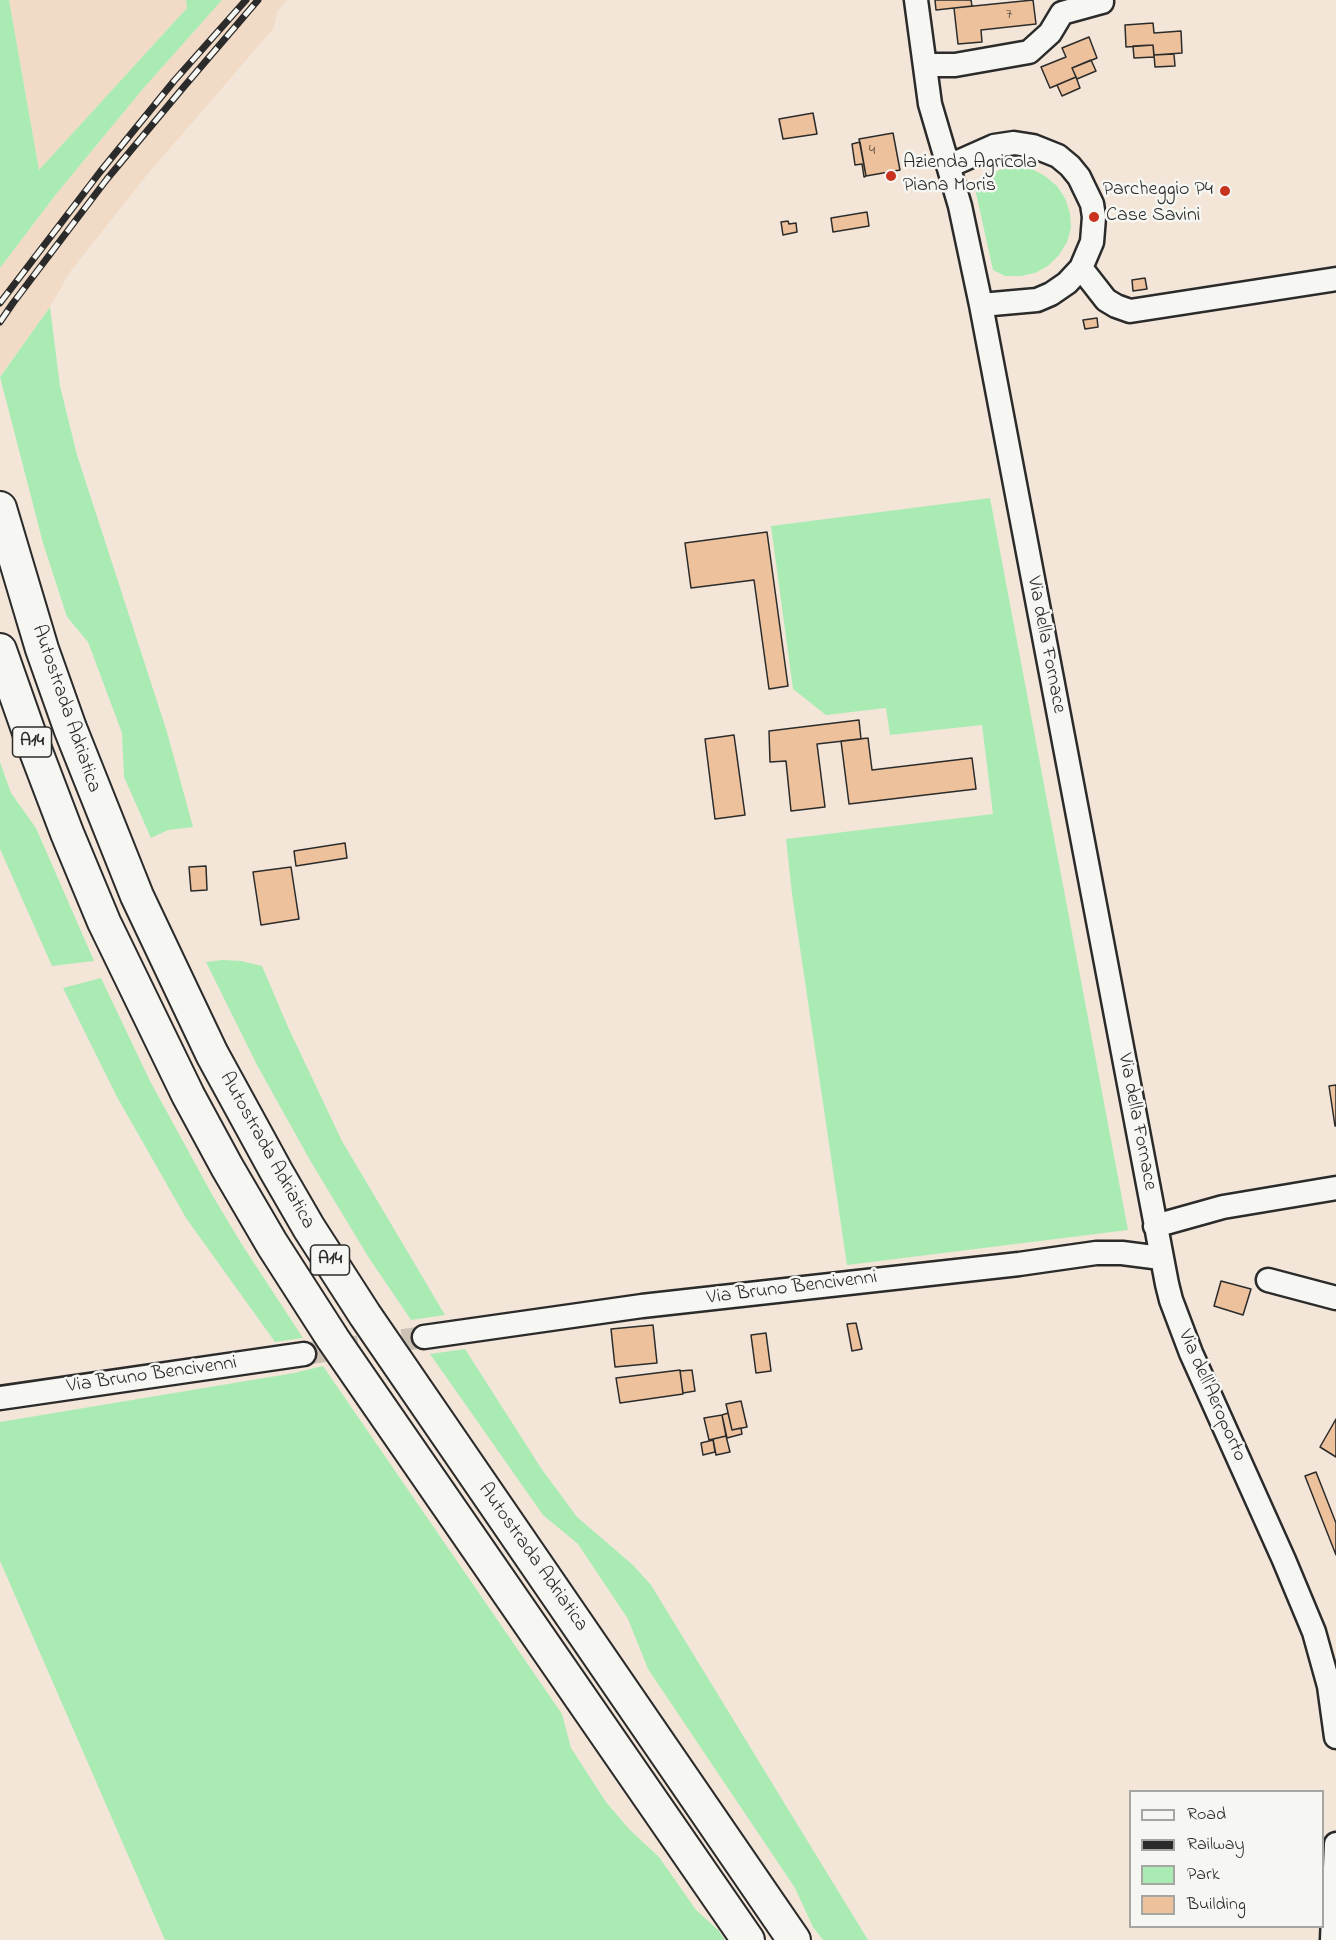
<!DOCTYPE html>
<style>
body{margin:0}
#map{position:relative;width:1336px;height:1940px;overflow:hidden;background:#f3e6d8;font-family:"Indie Flower",sans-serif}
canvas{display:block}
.legend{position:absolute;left:1129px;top:1790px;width:195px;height:138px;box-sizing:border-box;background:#f6f6f2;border:2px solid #a5a5a2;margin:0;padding:8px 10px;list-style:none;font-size:18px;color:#2b2b2b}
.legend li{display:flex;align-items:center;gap:12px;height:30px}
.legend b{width:30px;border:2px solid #a5a5a2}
</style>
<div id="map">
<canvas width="1336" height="1940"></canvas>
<ul class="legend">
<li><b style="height:8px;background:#f6f6f2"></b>Road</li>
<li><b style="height:8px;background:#2b2b2b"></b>Railway</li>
<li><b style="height:16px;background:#aaebb4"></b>Park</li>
<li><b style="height:16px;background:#ecc19b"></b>Building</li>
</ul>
</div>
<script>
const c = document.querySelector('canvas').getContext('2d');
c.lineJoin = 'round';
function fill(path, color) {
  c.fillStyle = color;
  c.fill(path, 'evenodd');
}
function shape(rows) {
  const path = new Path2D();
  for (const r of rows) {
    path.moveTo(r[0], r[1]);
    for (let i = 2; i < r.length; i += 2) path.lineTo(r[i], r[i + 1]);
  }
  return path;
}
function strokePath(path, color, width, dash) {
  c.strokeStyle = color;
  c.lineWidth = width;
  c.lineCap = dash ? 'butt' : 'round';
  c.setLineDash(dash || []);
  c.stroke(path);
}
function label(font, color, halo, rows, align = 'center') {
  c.font = font + ' "Indie Flower",sans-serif';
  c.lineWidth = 5;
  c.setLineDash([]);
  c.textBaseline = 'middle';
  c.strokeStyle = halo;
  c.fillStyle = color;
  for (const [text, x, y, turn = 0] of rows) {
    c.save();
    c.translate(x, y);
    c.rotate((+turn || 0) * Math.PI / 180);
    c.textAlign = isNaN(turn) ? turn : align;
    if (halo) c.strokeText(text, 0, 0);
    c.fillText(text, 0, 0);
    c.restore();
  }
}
fill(shape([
 [9,0,186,0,187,8,39,170],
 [222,0,287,0,277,12,274,28,146,176,70,272,50,307,0,376,0,268,57,193,142,90]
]), '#f1dbc6');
fill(shape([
 [0,0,9,0,39,170,187,8,186,0,222,0,142,90,57,193,0,268],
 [1017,167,1032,169,1045,176,1057,186,1065,198,1070,213,1071,228,1067,242,1059,255,1048,266,1035,273,1021,276,1005,276,993,270,974,184,988,175,1002,169],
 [50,307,60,386,77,455,167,732,193,827,168,830,151,838,124,777,122,733,88,642,67,617,43,543,0,377],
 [990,498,1128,1230,847,1265,792,894,786,839,993,814,982,725,890,735,886,708,826,715,793,689,771,526],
 [0,762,11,793,36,828,94,961,52,966,0,849],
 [222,960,241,961,262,966,288,1027,342,1141,445,1315,411,1320,369,1258,311,1162,257,1065,206,962],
 [101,978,150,1081,214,1198,241,1243,303,1338,275,1342,186,1218,117,1097,63,988],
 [465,1349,541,1468,577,1517,633,1565,651,1585,868,1940,823,1940,813,1927,795,1888,648,1669,628,1619,578,1544,543,1515,430,1354],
 [323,1366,562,1714,571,1748,606,1802,629,1829,659,1857,696,1910,718,1930,725,1940,165,1940,0,1561,0,1422,294,1373]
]), '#aaebb4');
const building = shape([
 [935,0,971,0,972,6,936,10,935,0],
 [1033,0,1036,24,981,30,982,42,958,44,954,8,1033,0],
 [1153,23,1154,33,1181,31,1182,53,1154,55,1153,45,1126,47,1125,25,1153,23],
 [1089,37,1097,58,1072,68,1076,77,1050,88,1041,67,1066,57,1062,48,1089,37],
 [1153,45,1154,57,1134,58,1133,46,1153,45],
 [1174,54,1175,66,1155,67,1154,55,1174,54],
 [1091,60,1096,71,1077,79,1072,68,1091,60],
 [1076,77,1080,88,1062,96,1057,85,1076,77],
 [813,113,817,134,783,139,779,119,813,113],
 [893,133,900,170,866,176,859,139,893,133],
 [860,142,866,176,864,177,862,164,855,165,852,144,860,142],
 [867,212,869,226,833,232,831,218,867,212],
 [788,221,789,224,796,223,797,232,783,235,781,222,788,221],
 [1145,278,1147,289,1133,291,1132,280,1145,278],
 [1097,318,1098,327,1085,329,1083,320,1097,318],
 [767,532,788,686,769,689,754,580,691,588,685,543,767,532],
 [859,720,861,739,817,744,825,807,791,811,786,761,770,762,769,731,859,720],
 [734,735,745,815,715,819,705,739,734,735],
 [868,738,872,770,972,758,976,789,849,804,841,741,868,738],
 [345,843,347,858,296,866,294,851,345,843],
 [206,866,207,890,191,891,189,867,206,866],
 [291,867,299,919,261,925,253,872,291,867],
 [1336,1085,1336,1126,1335,1126,1329,1086,1336,1085],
 [1221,1281,1251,1289,1243,1315,1214,1306,1221,1281],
 [856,1323,862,1349,852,1351,847,1324,856,1323],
 [653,1325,657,1363,615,1367,611,1329,653,1325],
 [766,1333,771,1371,756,1373,751,1335,766,1333],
 [680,1370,683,1394,620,1403,616,1378,680,1370],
 [692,1370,695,1391,683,1393,680,1371,692,1370],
 [741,1401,747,1427,732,1430,726,1404,741,1401],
 [728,1413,732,1430,741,1428,742,1434,727,1438,722,1415,728,1413],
 [722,1415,726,1436,709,1440,704,1418,722,1415],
 [1336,1419,1336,1457,1320,1447,1336,1419],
 [726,1436,730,1452,716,1455,713,1439,726,1436],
 [713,1440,715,1452,703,1455,701,1443,713,1440],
 [1316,1472,1336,1523,1336,1555,1305,1476,1316,1472]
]);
fill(building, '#ecc19b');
strokePath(building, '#2b2b2b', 1.5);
strokePath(shape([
 [304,1354,424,1337]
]), '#cbc1b5', 22, [22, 11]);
const minor = shape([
 [916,0,930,104,960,206,981,305,1167,1284,1171,1300,1191,1353,1284,1560,1314,1632,1329,1686,1336,1737],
 [925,65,955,65,1029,52,1050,33,1062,13,1102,2],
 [949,166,994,146,1014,143,1033,146,1058,156,1070,166,1079,177,1092,204,1094,217,1092,242,1081,268,1067,283,1051,294,1037,300,981,305],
 [1081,268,1106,300,1116,306,1130,311,1336,279],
 [1155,1226,1223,1207,1336,1188],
 [1268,1280,1336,1298],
 [424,1337,642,1306,1019,1264,1096,1253,1122,1253,1161,1258],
 [0,1398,304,1354],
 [1332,1940,1336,1844]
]);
const highway = shape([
 [0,508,42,649,70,728,137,896,212,1054,276,1171,309,1228,365,1315,794,1940],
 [0,650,32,741,67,833,104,922,188,1095,227,1167,272,1244,333,1339,748,1940]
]);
strokePath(minor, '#2b2b2b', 27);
strokePath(highway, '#2b2b2b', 36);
strokePath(minor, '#f6f6f2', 22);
strokePath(highway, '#f6f6f2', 32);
const rail = shape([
 [0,303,100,172,174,81,246,0],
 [0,322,13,303,107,179,182,89,258,0]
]);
strokePath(rail, '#2b2b2b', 7);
strokePath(rail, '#f6f6f2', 4.5, [14]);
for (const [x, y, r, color] of [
 [891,176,6,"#c8321e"],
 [1225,191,6,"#c8321e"],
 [1094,217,6,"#c8321e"]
]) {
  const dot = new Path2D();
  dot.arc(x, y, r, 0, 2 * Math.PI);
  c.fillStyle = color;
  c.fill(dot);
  strokePath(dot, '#f6f6f2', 2);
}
label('16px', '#5b5047', null, [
 ["7",1009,15],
 ["4",872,151]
]);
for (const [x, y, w] of [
 [32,742,39],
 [330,1260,39]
]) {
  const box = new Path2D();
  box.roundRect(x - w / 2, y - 15, w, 30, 4.5);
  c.fillStyle = '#f6f6f2';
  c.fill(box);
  strokePath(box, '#2b2b2b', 1.5);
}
label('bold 18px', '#2b2b2b', null, [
 ["A14",32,742],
 ["A14",330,1260]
]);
label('20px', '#2b2b2b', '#f6f6f2', [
 ["Azienda Agricola",903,164],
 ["Piana Moris",903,187],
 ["Parcheggio P4",1213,191,"right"],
 ["Case Savini",1106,217]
], 'left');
label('20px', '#2b2b2b', '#f6f6f2', [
 ["Via della Fornace",1045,645,79],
 ["Autostrada Adriatica",65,709,71],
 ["Via della Fornace",1136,1122,79],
 ["Autostrada Adriatica",266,1151,61],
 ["Via Bruno Bencivenni",792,1289,-7],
 ["Via Bruno Bencivenni",152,1376,-8],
 ["Via dell'Aeroporto",1211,1396,66],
 ["Autostrada Adriatica",532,1558,55]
]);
</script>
